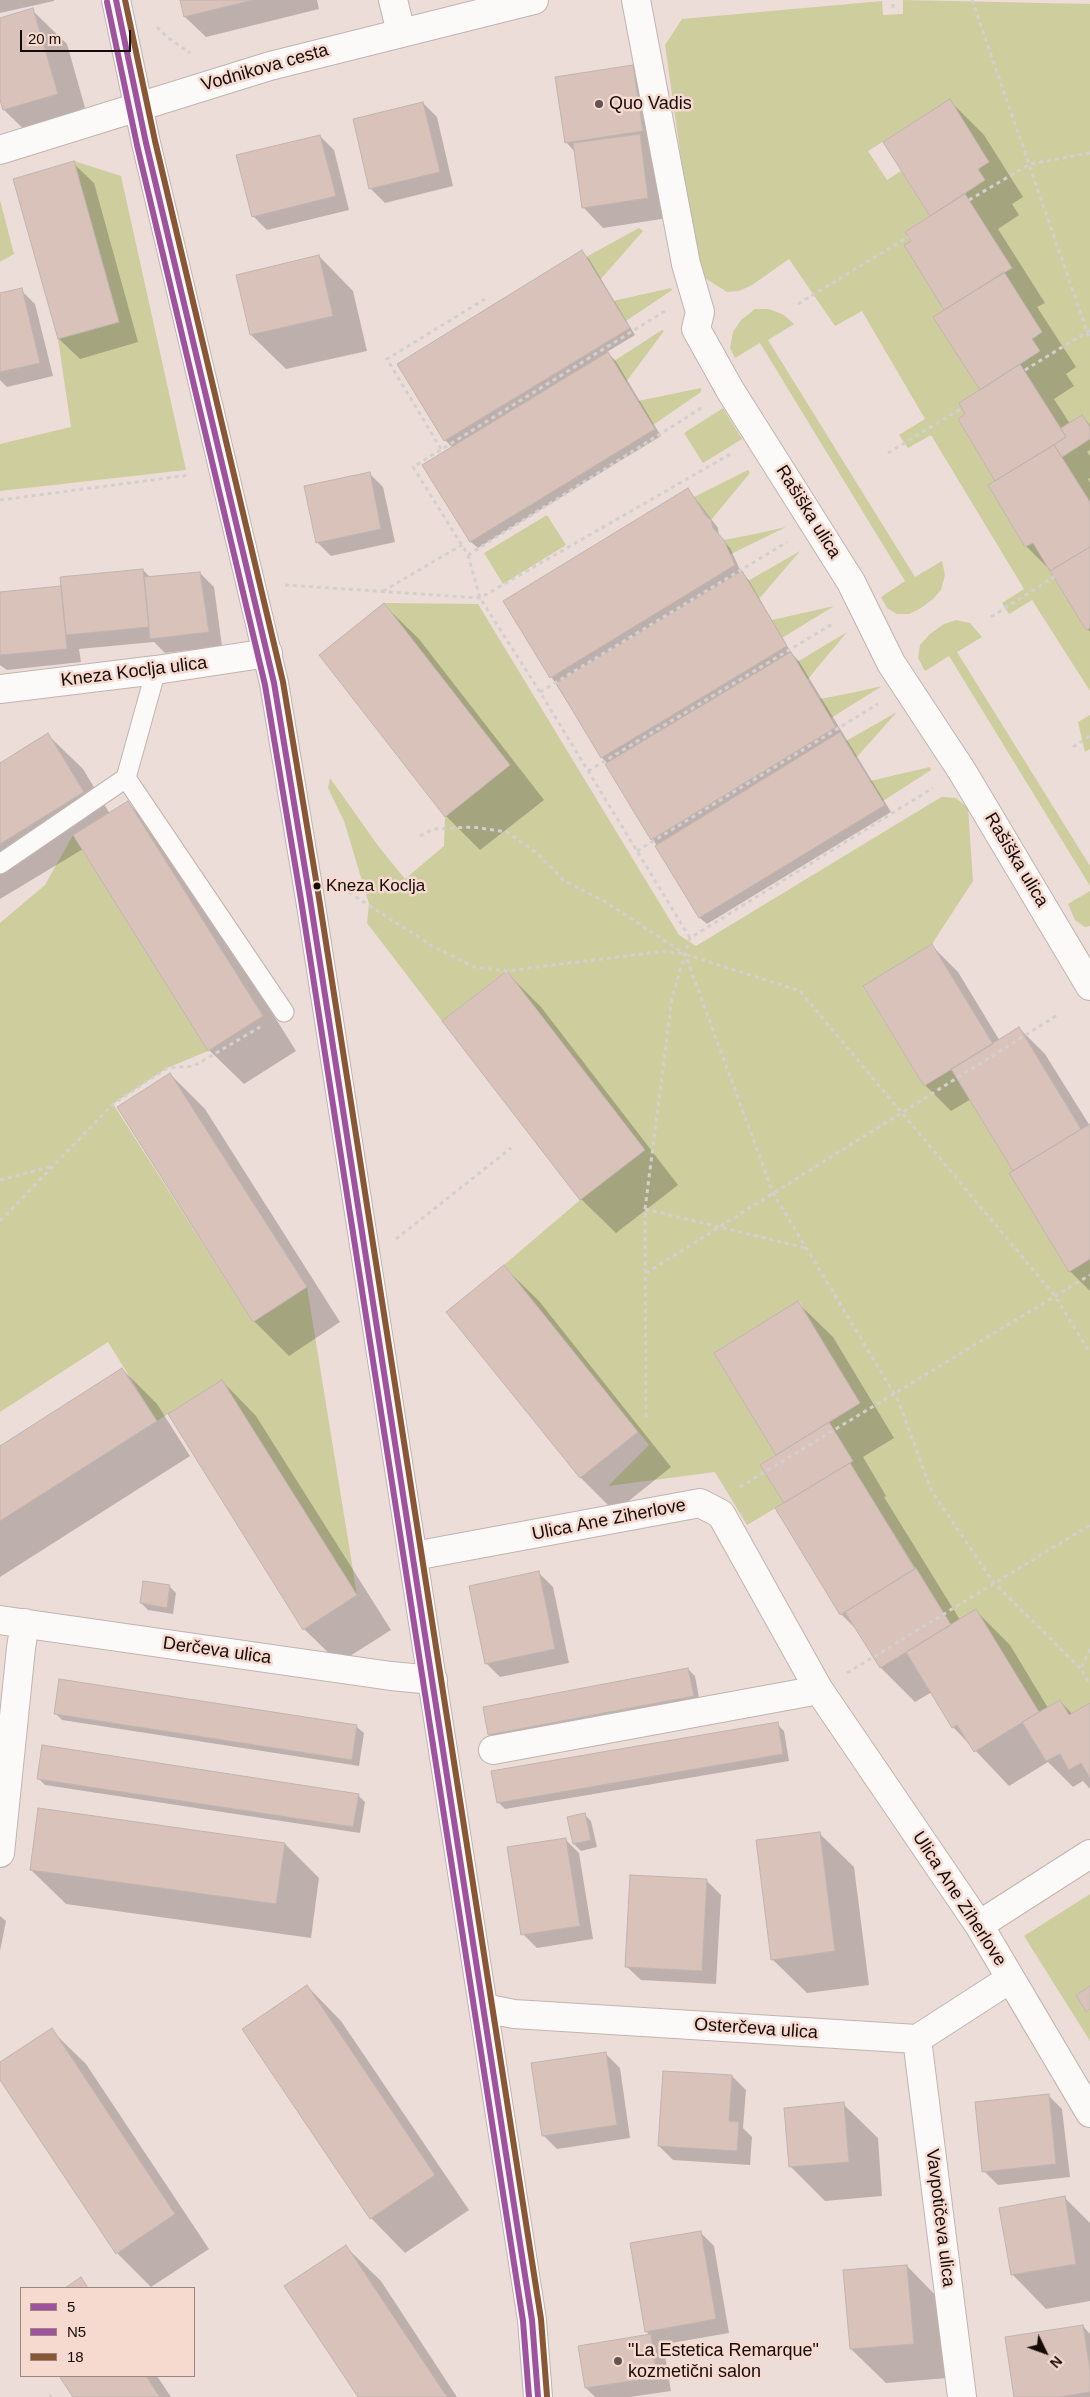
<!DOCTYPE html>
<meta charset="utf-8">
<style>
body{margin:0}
#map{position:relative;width:1090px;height:2397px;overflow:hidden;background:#edddd8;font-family:Arial,sans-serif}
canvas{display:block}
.legend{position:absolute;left:20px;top:2287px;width:175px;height:90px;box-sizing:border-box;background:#f6d9cf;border:1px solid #9c8780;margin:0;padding:6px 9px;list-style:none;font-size:15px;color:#150c09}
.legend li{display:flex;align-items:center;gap:10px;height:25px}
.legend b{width:25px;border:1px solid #9c8780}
.north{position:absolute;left:1020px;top:2327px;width:50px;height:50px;-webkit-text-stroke:4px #f6d9cf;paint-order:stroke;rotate:132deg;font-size:14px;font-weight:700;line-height:20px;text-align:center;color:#150c09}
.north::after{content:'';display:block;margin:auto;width:18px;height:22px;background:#150c09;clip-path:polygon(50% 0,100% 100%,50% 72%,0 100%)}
.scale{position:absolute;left:20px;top:30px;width:111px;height:22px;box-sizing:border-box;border:2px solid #150c09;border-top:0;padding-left:6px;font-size:15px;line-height:18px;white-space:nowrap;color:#150c09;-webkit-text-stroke:4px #f6d9cf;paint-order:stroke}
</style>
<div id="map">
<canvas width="1090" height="2397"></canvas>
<ul class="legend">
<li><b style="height:6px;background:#9f539e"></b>5</li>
<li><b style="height:6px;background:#9f539e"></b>N5</li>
<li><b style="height:6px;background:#895735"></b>18</li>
</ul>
<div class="north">N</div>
<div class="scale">20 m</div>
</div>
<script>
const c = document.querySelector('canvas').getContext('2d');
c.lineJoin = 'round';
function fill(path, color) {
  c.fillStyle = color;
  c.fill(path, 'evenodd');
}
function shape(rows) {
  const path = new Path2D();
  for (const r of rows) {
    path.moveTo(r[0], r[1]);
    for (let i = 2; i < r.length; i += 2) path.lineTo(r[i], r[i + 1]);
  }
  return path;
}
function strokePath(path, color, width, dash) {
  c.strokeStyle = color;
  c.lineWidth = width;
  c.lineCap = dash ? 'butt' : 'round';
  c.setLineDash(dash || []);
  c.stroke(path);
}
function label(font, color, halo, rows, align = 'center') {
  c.font = font + ' Arial,sans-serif';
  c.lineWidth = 5;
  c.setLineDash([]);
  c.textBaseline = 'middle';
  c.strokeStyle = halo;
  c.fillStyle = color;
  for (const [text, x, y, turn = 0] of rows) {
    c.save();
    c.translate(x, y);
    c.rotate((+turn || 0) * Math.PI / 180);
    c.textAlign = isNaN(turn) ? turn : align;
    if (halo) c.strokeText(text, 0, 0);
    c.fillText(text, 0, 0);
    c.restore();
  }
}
fill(shape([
 [903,0,1090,4,1090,427,1082,415,1061,428,1020,364,1040,351,1032,339,1042,332,1004,272,1012,268,965,194,985,180,978,169,989,162,950,100,868,151,887,180,901,171,930,216,905,232,911,241,904,245,944,310,934,318,980,390,959,403,965,414,958,419,995,481,988,485,1025,547,1033,543,1086,630,1090,628,1090,691,1032,600,1009,614,1002,603,1024,589,931,435,908,448,899,435,925,419,862,311,835,326,789,259,752,285,739,291,727,292,705,278,695,256,665,45,682,19,882,1,883,15,903,14],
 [74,161,121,176,186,470,0,491,0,444,71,427,58,339,119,322],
 [0,200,14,254,0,262],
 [639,228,643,231,600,280,586,257],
 [671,288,672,290,626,321,613,301],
 [755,309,769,309,784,315,794,324,768,340,915,577,942,561,945,575,941,590,933,599,921,608,909,614,897,614,887,608,881,597,905,581,760,343,735,358,730,348,733,332,741,320],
 [662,330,664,331,626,382,614,361],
 [701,388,701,392,653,425,638,401],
 [723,408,742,439,703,463,684,433],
 [1090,439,1090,502,1062,457],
 [748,470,750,473,711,520,694,497],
 [547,515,566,545,503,584,484,553],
 [786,527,729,555,724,540,755,534],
 [800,551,759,599,748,581],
 [384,603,478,604,679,935,696,946,933,802,942,797,956,798,968,808,973,881,932,944,863,987,924,1086,951,1069,1090,1259,1090,1703,1069,1715,1060,1700,1039,1712,976,1610,951,1625,850,1463,829,1422,860,1403,799,1301,714,1353,776,1455,760,1465,784,1503,747,1525,715,1472,608,1486,649,1445,504,1265,580,1200,645,1150,507,971,442,1021,367,923,369,904,344,821,328,788,330,778,379,847,405,879,444,846,445,817,510,765],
 [834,606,782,638,772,620],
 [956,620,970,623,982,637,957,652,1090,866,1090,886,949,656,925,671,918,658,920,645,930,634,944,624],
 [847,632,808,679,797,662],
 [882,686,831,718,820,699,851,693],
 [897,712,856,758,846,741],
 [1090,715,1090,749,1085,752,1078,722],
 [930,767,931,770,883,801,870,781],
 [73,835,208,1051,167,1068,113,1104,253,1322,307,1287,357,1595,222,1380,157,1421,108,1342,0,1412,0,923,45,885],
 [1090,891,1090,926,1085,927,1075,920,1068,904],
 [1090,1894,1090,1986,1076,1995,1086,2012,1090,2009,1090,2041,1024,1936]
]), '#cdcd9e');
fill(shape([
 [0,0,54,0,54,1,0,13],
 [181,0,317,0,319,9,206,37,185,17],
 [32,10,67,44,91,129,39,144,4,110,0,95,0,19],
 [633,67,647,81,668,218,603,228,583,207,575,152,566,142],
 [950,101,984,135,1023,197,1012,204,1019,215,998,229,1045,303,1037,307,1076,367,1066,374,1074,386,1054,399,1070,424,1082,416,1090,425,1090,450,1087,452,1090,456,1090,478,1088,479,1090,483,1090,632,1052,572,1026,546,967,414,981,390,946,310,905,246,912,242,931,217,884,142],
 [423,103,437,117,453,186,385,203,371,189],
 [320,136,334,150,349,210,267,230,253,216],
 [73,163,94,183,138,342,80,359,59,339,14,180],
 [582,252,589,259,635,335,607,352,615,360,661,436,478,548,471,542,424,465,453,448,445,440],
 [319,256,353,291,367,351,286,369,251,335,238,275],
 [21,290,35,304,53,376,7,387,0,380,0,295],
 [369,473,383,487,395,542,331,556,317,542],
 [688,489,718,528,719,536,730,548,741,572,748,579,792,654,798,660,891,812,707,924,700,918,608,764,602,758,504,601],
 [143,570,151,578,200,573,214,587,222,646,165,653,154,642,79,649,81,662,7,670,0,665,0,593,63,587],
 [384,605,419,639,544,800,480,850,446,816],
 [48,735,83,769,110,814,128,803,162,837,296,1051,244,1084,209,1050,83,849,0,899,0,765],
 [932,946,958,972,1000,1041,1019,1028,1045,1054,1090,1126,1090,1291,1070,1271,1015,1171,971,1099,951,1111,925,1085],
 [507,973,541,1007,678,1185,616,1233,581,1199,444,1021],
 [170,1074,205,1109,340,1322,289,1356,254,1321,119,1107],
 [504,1267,539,1301,671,1467,615,1512,581,1478,448,1312],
 [798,1303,833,1337,894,1438,863,1457,886,1496,884,1497,960,1620,976,1611,1010,1645,1048,1708,1060,1701,1073,1715,1090,1704,1090,1789,1083,1781,1073,1787,1048,1762,1009,1786,953,1727,932,1692,915,1702,881,1668,859,1632,841,1614,785,1504,777,1455,715,1353],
 [122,1369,157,1404,190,1456,0,1577,0,1447],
 [222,1381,256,1416,391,1630,339,1663,304,1629],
 [539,1573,553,1587,569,1663,500,1677,486,1663],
 [169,1586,176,1593,173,1614,148,1610,141,1603],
 [688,1669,695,1676,700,1703,496,1742,489,1735,484,1708],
 [60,1681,357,1727,364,1733,359,1766,62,1720,55,1713],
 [777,1724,784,1731,789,1761,505,1809,498,1802],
 [38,1778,358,1795,365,1802,360,1833,45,1785],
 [584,1814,591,1821,597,1847,581,1851,574,1844],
 [819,1833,854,1867,869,1985,807,1993,772,1959],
 [565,1839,579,1853,593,1939,537,1948,523,1934],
 [285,1844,319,1878,311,1938,66,1904,31,1870],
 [707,1881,721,1895,716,1984,641,1980,626,1966],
 [0,1916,6,1921,0,1951],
 [307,1986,341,2021,469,2210,405,2253,371,2218],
 [51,2030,86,2064,209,2249,151,2287,117,2253,0,2077,0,2064],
 [606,2054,620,2068,630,2138,557,2149,543,2135],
 [732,2076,746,2090,743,2128,752,2137,750,2165,673,2160,659,2146],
 [1048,2095,1062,2109,1070,2177,998,2185,984,2171],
 [843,2104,878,2138,882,2196,825,2201,790,2166],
 [1064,2197,1090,2223,1090,2301,1046,2309,1012,2274],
 [700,2232,714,2246,729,2333,660,2345,664,2350,671,2391,630,2397,595,2397,586,2388,650,2336,646,2331],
 [346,2247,381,2281,457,2397,359,2397],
 [907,2266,941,2301,948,2378,886,2383,851,2349,845,2271],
 [1083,2326,1090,2334,1090,2397,1015,2397],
 [61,2376,157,2376,171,2397,75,2397]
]), '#0003');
const building = shape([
 [180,0,253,0,184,17,180,0],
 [33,8,58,94,3,110,0,100,0,18,33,8],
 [633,65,643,131,565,143,555,77,633,65],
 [950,99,989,162,978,169,985,180,930,216,883,142,950,99],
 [423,102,440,172,369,189,353,119,423,102],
 [640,134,648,198,582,208,573,143,640,134],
 [320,135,336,196,252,217,236,155,320,135],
 [74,161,119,322,58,339,13,179,74,161],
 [965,194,1012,268,944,310,904,245,911,241,905,232,965,194],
 [582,250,630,328,444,441,397,364,582,250],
 [319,255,333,316,250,335,236,275,319,255],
 [1004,272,1042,332,1032,339,1040,351,980,390,933,317,1004,272],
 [22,288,40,363,0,372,0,293,22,288],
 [608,352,655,429,470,542,422,465,608,352],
 [1020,364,1066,437,995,481,958,419,965,414,959,403,1020,364],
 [1082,415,1090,427,1090,439,1062,457,1054,445,1066,437,1061,428,1082,415],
 [1054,445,1090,502,1090,547,1050,571,1033,543,1025,547,988,485,1054,445],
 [370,472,381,529,316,543,304,486,370,472],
 [688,488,706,516,711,520,713,528,724,540,735,565,550,678,503,601,688,488],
 [1090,547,1090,628,1086,630,1050,571,1090,547],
 [143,569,149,627,66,635,60,577,143,569],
 [742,571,787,646,601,758,556,683,742,571],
 [200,572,209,632,150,639,144,577,200,572],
 [61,586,67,649,0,655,0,592,61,586],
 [384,603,510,765,445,817,319,655,384,603],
 [791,652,836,727,651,840,605,764,791,652],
 [840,732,885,805,699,918,655,846,840,732],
 [48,733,84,792,0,844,0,763,48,733],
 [128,801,263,1016,208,1051,73,835,128,801],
 [932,944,993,1044,924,1086,863,986,932,944],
 [507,971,645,1150,580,1200,442,1021,507,971],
 [1019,1027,1081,1129,1013,1171,951,1069,1019,1027],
 [170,1073,307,1287,253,1322,117,1107,170,1073],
 [1090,1124,1090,1259,1069,1272,1009,1173,1090,1124],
 [504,1265,638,1432,580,1478,446,1312,504,1265],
 [798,1301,860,1403,776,1455,714,1353,798,1301],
 [122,1368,157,1421,0,1521,0,1446,122,1368],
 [222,1380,357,1595,303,1630,168,1414,222,1380],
 [829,1422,853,1461,784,1503,760,1465,829,1422],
 [850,1463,915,1569,840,1615,775,1508,850,1463],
 [916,1568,951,1625,880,1668,845,1612,916,1568],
 [539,1571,555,1649,485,1664,469,1586,539,1571],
 [143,1581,170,1585,167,1608,140,1603,143,1581],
 [976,1609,1039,1712,974,1752,957,1725,952,1728,906,1652,976,1609],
 [688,1668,694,1696,488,1735,483,1707,688,1668],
 [59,1679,357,1725,352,1760,54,1714,59,1679],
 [1060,1700,1069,1715,1090,1703,1090,1778,1081,1763,1069,1770,1060,1754,1046,1761,1022,1722,1060,1700],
 [778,1722,783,1754,497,1803,491,1771,778,1722],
 [42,1745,359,1794,353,1827,37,1779,42,1745],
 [38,1808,285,1843,276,1904,30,1870,38,1808],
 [585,1813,591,1840,573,1844,567,1817,585,1813],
 [820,1832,835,1951,771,1960,756,1840,820,1832],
 [566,1838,580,1926,521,1935,507,1847,566,1838],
 [630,1875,707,1879,702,1971,625,1967,630,1875],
 [307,1985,435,2175,370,2219,242,2029,307,1985],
 [1090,1986,1090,2009,1086,2012,1076,1995,1090,1986],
 [52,2028,175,2214,116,2254,0,2080,0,2062,52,2028],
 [606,2052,617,2125,542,2136,531,2063,606,2052],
 [663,2071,732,2075,729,2121,739,2122,737,2151,658,2146,663,2071],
 [1049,2094,1056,2164,982,2172,975,2102,1049,2094],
 [844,2102,849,2162,789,2167,784,2108,844,2102],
 [1065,2196,1076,2264,1011,2275,999,2208,1065,2196],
 [701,2231,716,2319,645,2332,630,2243,701,2231],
 [346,2245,447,2397,358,2397,284,2286,346,2245],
 [907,2265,914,2344,850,2349,843,2270,907,2265],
 [81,2277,88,2288,65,2288,81,2277],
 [1083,2325,1090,2370,1090,2392,1058,2397,1014,2397,1005,2337,1083,2325],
 [651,2334,657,2377,585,2388,578,2346,651,2334],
 [59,2376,146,2376,160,2397,73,2397,59,2376]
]);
fill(building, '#d9c2b9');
strokePath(building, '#c0b4b0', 1);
const lane = shape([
 [156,670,126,778,284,1012],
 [0,864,126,778]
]);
const street = shape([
 [393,0,401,32],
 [636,0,686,264,700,312,696,329,730,390,851,582,891,663,962,771,1090,986],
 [0,689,156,670,268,653],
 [414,1556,700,1503,721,1514,819,1690,979,1925,1090,2113],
 [0,1620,391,1676,433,1680],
 [493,1750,819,1690],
 [0,1853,21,1648,25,1623],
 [979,1925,1090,1854],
 [484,2008,514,2014,917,2039,1010,1979],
 [917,2039,962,2397]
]);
const secondary = shape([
 [116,0,146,143,274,683,310,899,532,2320,538,2397],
 [0,150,270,66,534,0]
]);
strokePath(lane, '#c0b4b0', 21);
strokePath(street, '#c0b4b0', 30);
strokePath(secondary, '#c0b4b0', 30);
strokePath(shape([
 [972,0,1090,340],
 [893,8,893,0],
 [157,27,167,37,190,53],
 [969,200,1030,164,1090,153],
 [798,304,908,237],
 [665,311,413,467,468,555,703,407],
 [1025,370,1090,330],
 [441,449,387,359,485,299],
 [888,453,962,408],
 [0,500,190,475],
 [468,555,480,598,540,692,690,938],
 [285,585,480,598,732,453],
 [383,591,462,545],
 [991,617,1054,577],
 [540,692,787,542],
 [1073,747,1090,736],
 [588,771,834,623],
 [420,836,433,829,473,827,507,832,538,854,563,880,604,901,685,954,773,1193,898,1400,931,1490,994,1583,1081,1669],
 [637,851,878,704],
 [342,888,434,947,474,967,507,971,664,951,685,954,800,991,1055,1296,1090,1353],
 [0,1180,53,1166],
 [645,1209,806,1248],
 [0,1221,113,1104,167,1068,194,1066,260,1027],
 [396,1239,511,1148],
 [646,1273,1059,1014],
 [646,1417,645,1209,672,998,690,938,933,788],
 [740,1487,1090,1275],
 [1090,1649,1081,1669,1090,1684],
 [847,1673,1090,1525],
 [50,2397,51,2395]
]), '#d4cfcf', 3, [4, 4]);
strokePath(lane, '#fcfaf9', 19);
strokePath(street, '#fcfaf9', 28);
strokePath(secondary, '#fcfaf9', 28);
strokePath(shape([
 [116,0,146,143,274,683,310,899,532,2320,538,2397]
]), '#9f539e', 6);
strokePath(shape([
 [107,2,137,145,265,685,301,900,523,2321,529,2397]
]), '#9f539e', 6);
strokePath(shape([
 [125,0,155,141,283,682,319,898,541,2319,547,2396]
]), '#895735', 6);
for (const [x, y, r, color] of [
 [599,104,5,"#615551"],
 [317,886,4.5,"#150c09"],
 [618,2361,5,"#615551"]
]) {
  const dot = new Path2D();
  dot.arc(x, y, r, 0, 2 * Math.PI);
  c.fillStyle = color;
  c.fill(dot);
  strokePath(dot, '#f6d9cf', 2);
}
label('17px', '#150c09', '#f6d9cf', [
 ["Kneza Koclja",326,886]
], 'left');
label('18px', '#150c09', '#f6d9cf', [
 ["Vodnikova cesta",265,68,-16],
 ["Rašiška ulica",808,512,58],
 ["Kneza Koclja ulica",134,672,-7],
 ["Rašiška ulica",1016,860,59],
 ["Ulica Ane Ziherlove",609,1520,-11],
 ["Derčeva ulica",217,1651,8],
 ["Ulica Ane Ziherlove",959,1899,57],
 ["Osterčeva ulica",756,2029,4],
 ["Vavpotičeva ulica",940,2218,83]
]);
label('18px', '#150c09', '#f6d9cf', [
 ["Quo Vadis",609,104],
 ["\"La Estetica Remarque\"",628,2351],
 ["kozmetični salon",628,2372]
], 'left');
</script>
